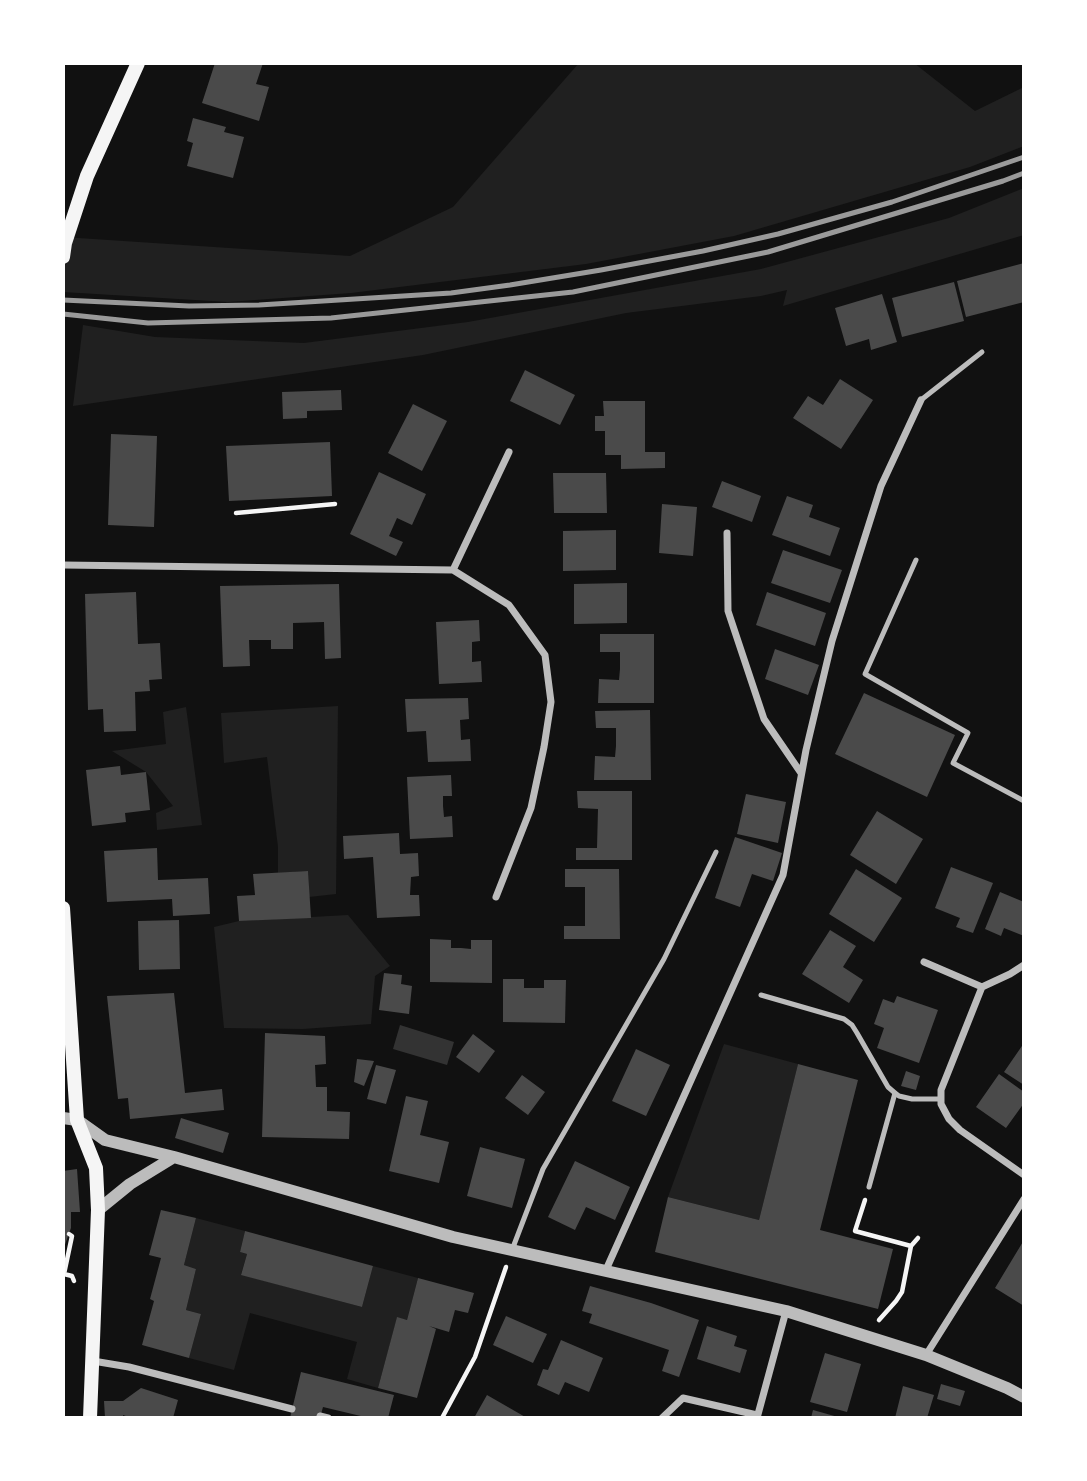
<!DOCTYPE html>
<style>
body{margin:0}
#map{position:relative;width:1087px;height:1481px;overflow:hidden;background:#111;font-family:"Source Serif 4",serif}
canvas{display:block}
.frame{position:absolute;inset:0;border:65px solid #fff;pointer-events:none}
</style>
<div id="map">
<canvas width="1087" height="1481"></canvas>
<div class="frame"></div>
</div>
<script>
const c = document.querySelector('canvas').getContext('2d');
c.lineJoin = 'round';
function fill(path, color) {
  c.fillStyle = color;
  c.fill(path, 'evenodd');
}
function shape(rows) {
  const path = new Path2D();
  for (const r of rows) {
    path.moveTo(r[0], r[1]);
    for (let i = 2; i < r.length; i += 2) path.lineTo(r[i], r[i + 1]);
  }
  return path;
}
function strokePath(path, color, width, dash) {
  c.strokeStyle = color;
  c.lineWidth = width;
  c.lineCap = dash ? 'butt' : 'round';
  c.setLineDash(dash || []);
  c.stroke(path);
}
fill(shape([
 [579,63,914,63,975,111,1024,87,1024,146,970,167,734,236,586,264,351,293,228,302,63,292,63,237,350,256,453,207],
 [1024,188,1024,235,783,306,787,290,761,296,626,313,423,355,73,406,83,325,155,337,304,343,468,322,761,269,949,218],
 [338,706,336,894,309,897,308,871,278,873,278,847,267,757,224,763,221,713],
 [186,707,202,825,157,830,156,813,173,806,146,772,112,751,166,744,163,712],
 [348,915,390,966,375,976,371,1024,303,1029,224,1028,214,927,239,921],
 [724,1044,798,1064,759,1220,668,1197],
 [196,1218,245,1231,240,1252,247,1254,241,1274,269,1282,362,1307,373,1266,418,1278,407,1320,397,1318,378,1388,347,1379,357,1342,250,1313,234,1370,189,1358,201,1314,186,1310,196,1269,184,1265]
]), '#202020');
fill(shape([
 [400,1025,454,1042,447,1065,393,1049]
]), '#333');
fill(shape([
 [215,63,263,63,256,84,269,87,259,121,202,103],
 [193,118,226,127,224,132,244,137,233,178,187,166,193,143,187,141],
 [1024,263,1024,302,966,317,957,281],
 [954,282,964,321,902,337,892,298],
 [882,294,897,342,871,350,869,339,846,346,835,308],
 [525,370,575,395,560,425,510,401],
 [840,379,873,400,841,449,793,418,808,396,823,405],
 [341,390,342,410,307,411,307,418,283,419,282,392],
 [603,401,645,401,645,452,665,452,665,468,621,469,621,455,605,455,605,431,595,431,595,416,604,416],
 [413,404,447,421,422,471,388,453],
 [111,434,157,436,154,527,108,525],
 [330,442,332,496,229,501,226,446],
 [379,472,426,494,412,525,397,518,389,536,403,542,396,556,350,534],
 [553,473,606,473,607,513,554,513],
 [722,481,761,496,752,522,712,507],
 [787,496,813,505,809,517,840,528,830,556,772,535],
 [662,504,697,507,693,556,659,553],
 [616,530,616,570,563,571,563,531],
 [783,550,842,570,830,603,771,583],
 [627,583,627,623,574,624,574,584],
 [339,584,341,658,325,659,324,622,293,623,293,649,271,649,271,640,249,640,250,666,223,667,220,586],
 [136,592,138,644,160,643,162,679,149,680,150,691,135,692,136,731,104,732,103,709,88,710,85,594],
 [767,592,826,613,815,646,756,625],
 [479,620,480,641,472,642,472,662,481,661,482,682,439,684,436,622],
 [600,634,654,634,654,703,598,703,599,679,619,680,620,669,620,652,600,652],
 [775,649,819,665,808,695,765,679],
 [864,693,955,735,927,797,835,754],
 [468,698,469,719,460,720,461,740,470,739,471,761,428,762,426,731,407,732,405,699],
 [650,710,651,780,594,780,595,756,615,757,616,746,616,728,596,728,595,711],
 [120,766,121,775,146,772,150,810,125,813,126,822,92,826,86,770],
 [451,775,452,796,443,796,443,806,444,817,452,816,453,837,410,839,407,777],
 [577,791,632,791,632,860,576,860,576,848,597,848,598,809,578,808],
 [746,794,786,802,778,843,737,834],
 [877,811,923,839,896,884,850,855],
 [399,833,400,854,418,853,419,876,411,877,410,895,419,895,420,916,377,918,373,857,344,859,343,836],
 [735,837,782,853,773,881,752,874,740,907,715,898],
 [157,848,158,880,208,878,210,914,173,916,172,899,107,902,104,851],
 [951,867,993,883,973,933,956,927,960,918,935,908],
 [565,869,619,869,620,939,564,939,564,926,585,926,585,887,565,887],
 [856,869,902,898,874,942,829,914],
 [308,871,311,918,239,921,237,896,255,895,253,874],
 [1000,892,1024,902,1024,936,1004,928,1001,936,985,929],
 [179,920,180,969,139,970,138,921],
 [830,930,856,946,843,967,863,980,849,1003,802,974],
 [430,939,451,940,451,948,461,948,471,949,471,940,492,940,492,983,430,982],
 [384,973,402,975,401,984,412,986,409,1014,379,1010],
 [503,979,524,979,524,988,544,988,544,980,566,980,565,1023,503,1022],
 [174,993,185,1093,222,1089,224,1110,130,1119,128,1098,118,1099,107,996],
 [897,996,938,1010,919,1063,877,1048,884,1028,874,1024,883,999,894,1003],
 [265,1033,325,1036,326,1064,315,1065,316,1087,327,1087,327,1111,350,1112,349,1139,262,1137],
 [473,1034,495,1051,479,1073,456,1057],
 [1024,1043,1024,1085,1004,1072],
 [636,1049,670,1065,646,1116,612,1101],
 [357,1059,374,1061,364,1086,354,1082],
 [798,1064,858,1080,820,1230,893,1249,878,1309,655,1252,668,1197,759,1220],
 [376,1065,396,1070,386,1104,367,1099],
 [906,1071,920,1076,916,1090,901,1086],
 [999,1074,1024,1092,1024,1103,1006,1128,976,1107],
 [522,1075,545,1092,528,1115,505,1098],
 [406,1096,428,1101,420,1135,449,1142,439,1183,389,1171],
 [181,1118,229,1133,223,1153,175,1138],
 [480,1147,525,1159,512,1208,467,1196],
 [575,1161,630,1187,615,1220,586,1207,575,1230,548,1217],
 [77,1169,80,1212,71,1212,71,1228,63,1250,63,1171],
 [161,1210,196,1218,184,1265,196,1269,186,1310,201,1314,189,1358,142,1345,154,1301,150,1299,161,1258,149,1255],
 [245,1231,373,1266,362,1307,241,1275,247,1254,240,1252],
 [1024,1240,1024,1306,995,1288],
 [418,1278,474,1293,468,1313,455,1310,449,1332,429,1326,436,1329,417,1398,378,1388,397,1317,407,1320],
 [590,1286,651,1303,699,1320,679,1377,662,1371,669,1350,589,1323,592,1314,582,1311],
 [506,1316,547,1334,533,1363,493,1345],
 [707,1326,737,1336,734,1346,747,1350,740,1373,697,1359],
 [561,1340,603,1358,589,1392,565,1382,559,1395,537,1385,543,1369,548,1370],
 [825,1353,861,1364,847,1412,810,1402],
 [301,1372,394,1395,388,1418,369,1418,323,1407,320,1418,290,1418],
 [941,1384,965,1391,960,1406,937,1399],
 [903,1386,934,1395,927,1418,895,1418],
 [141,1388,178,1400,173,1418,131,1418,123,1415,123,1418,105,1418,104,1401,123,1401],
 [487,1395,527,1418,474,1418],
 [813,1410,838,1417,838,1418,811,1418]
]), '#4a4a4a');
strokePath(shape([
 [236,513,335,504],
 [865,1200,855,1231,911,1246],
 [69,1234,72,1236,64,1274,72,1276,74,1281],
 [879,1320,896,1301,902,1292,911,1246,918,1238],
 [442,1418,475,1357,506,1267]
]), '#f5f5f5', 4.5);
strokePath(shape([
 [921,400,982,352],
 [916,560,865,674,968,733,953,763,1024,801],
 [761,995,844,1019,852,1025,857,1033,888,1087,895,1093,899,1096,912,1099,941,1099],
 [869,1187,895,1093],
 [512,1250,543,1169,664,959,716,852]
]), '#bcbcbc', 5);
strokePath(shape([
 [727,533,728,611,764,719,801,773],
 [63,565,453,570,509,605,545,655,551,702,544,747,531,808,496,897],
 [453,570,509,452],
 [924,962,982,987],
 [1024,965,1010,974,982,987,947,1075,941,1090,941,1104,949,1119,960,1130,1024,1175],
 [605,1272,783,875,806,750,832,641,881,486,921,400],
 [926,1355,1024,1199],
 [93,1361,129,1367,292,1409],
 [320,1416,328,1418],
 [662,1418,683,1398,757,1415],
 [757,1418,786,1311]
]), '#bcbcbc', 7);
strokePath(shape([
 [63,1118,77,1120,105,1140,174,1157,453,1237,786,1311,926,1355,1007,1388,1024,1397],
 [98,1210,130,1184,174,1157]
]), '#bcbcbc', 12);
strokePath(shape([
 [63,257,65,243,87,176,138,63],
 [63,908,77,1120,96,1168,98,1210,90,1418]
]), '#f5f5f5', 14);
strokePath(shape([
 [63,300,189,306,259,305,451,293,510,285,601,270,703,251,778,234,892,202,1024,157],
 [63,314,148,323,331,318,573,292,768,252,1003,181,1024,173]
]), '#9a9a9a', 5);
</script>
